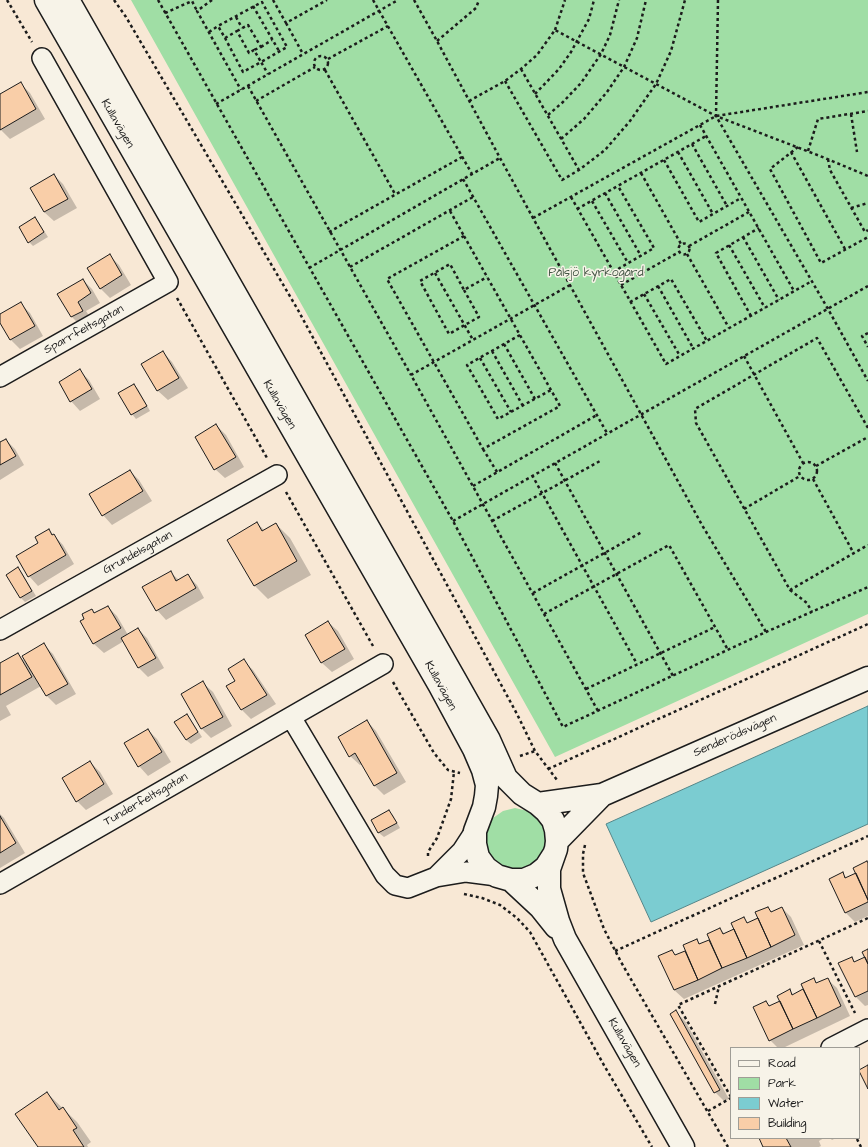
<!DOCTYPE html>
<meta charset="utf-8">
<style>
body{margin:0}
#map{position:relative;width:868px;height:1147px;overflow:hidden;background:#f8e8d5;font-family:"Architects Daughter",sans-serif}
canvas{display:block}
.legend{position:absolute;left:730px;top:1047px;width:130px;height:92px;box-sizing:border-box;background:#f7f3e8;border:1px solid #9f9d96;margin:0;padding:5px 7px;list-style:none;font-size:12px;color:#1c1c1c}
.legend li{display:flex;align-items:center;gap:8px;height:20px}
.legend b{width:20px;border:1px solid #9f9d96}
</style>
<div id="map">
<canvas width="868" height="1147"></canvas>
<ul class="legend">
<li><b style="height:5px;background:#f7f3e8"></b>Road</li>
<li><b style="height:11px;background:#a0dea5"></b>Park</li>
<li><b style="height:11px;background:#7bccd1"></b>Water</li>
<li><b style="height:11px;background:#f9cea8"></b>Building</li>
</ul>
</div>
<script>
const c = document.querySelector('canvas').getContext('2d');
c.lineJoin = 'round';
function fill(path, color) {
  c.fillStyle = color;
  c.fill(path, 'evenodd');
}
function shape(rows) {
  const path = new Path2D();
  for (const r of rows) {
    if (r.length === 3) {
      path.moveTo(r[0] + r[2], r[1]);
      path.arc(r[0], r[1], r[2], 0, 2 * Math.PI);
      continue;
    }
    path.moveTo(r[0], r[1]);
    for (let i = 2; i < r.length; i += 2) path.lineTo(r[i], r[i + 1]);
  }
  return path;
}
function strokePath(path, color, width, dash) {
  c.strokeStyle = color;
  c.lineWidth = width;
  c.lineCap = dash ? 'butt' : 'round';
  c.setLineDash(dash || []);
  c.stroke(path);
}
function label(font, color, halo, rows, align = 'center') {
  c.font = font + ' "Architects Daughter",sans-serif';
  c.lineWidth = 3;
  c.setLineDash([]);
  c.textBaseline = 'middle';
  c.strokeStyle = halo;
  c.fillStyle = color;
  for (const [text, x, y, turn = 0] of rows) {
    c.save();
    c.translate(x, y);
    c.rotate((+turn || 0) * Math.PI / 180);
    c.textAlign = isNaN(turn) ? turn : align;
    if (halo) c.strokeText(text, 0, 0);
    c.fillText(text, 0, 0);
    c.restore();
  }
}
fill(shape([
 [131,0,868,0,868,614,555,757],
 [515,808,528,811,538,817,545,828,547,840,545,852,538,862,516,872,494,863,487,853,484,840,486,828,493,818,503,811]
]), '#a0dea5');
const water = shape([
 [868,706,868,824,651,922,606,824,868,706]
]);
fill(water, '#7bccd1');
strokePath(water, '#558689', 1);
fill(shape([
 [20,83,30,93,45,119,10,139,0,129,0,95],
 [54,175,63,184,77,208,54,221,44,212,31,188],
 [35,219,39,223,48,237,33,246,29,242],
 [110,256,119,265,131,285,110,298,100,288],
 [83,280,92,289,100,303,86,311,92,320,81,326,72,317,59,294],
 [21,304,30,313,43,336,20,349,11,340,0,321,0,316],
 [163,352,172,362,188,388,168,400,158,391,142,365],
 [80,371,89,380,100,399,80,411,71,401],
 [134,385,138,389,150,411,136,419,132,414,120,393],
 [216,425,226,435,244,467,225,478,215,469],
 [6,440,15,449,24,465,0,480,0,443],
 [130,471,139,480,152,501,112,525,103,515],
 [257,523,265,531,276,524,290,538,311,575,268,599,254,585],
 [49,530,63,545,74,564,38,586,29,576,40,544],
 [18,569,22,573,36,596,25,602,21,598,7,575],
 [170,572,179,580,187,575,197,585,204,598,166,620,157,610],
 [108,607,117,616,128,635,138,629,147,638,164,668,148,677,139,668,124,641,104,653,94,644,82,622,86,619,91,610,95,614],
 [328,622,338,631,354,659,332,672,322,663,306,635],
 [44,645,53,654,76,694,56,705,47,696,41,686,6,706,11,715,0,721,0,665,18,654,27,664],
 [243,660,253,670,276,704,251,719,242,710,228,687,237,681],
 [203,683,213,692,232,726,211,738,202,729,182,694],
 [186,715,191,720,202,737,191,744,186,740],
 [367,721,376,731,406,782,384,795,375,786,362,764,360,765,350,756],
 [148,730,157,739,171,762,148,776,139,766,125,744],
 [90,762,100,772,113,794,86,810,77,801],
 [388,811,393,815,400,828,384,837,379,833,372,820],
 [0,814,4,818,25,853,0,868],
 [868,864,868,916,855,922,845,912,843,874,847,878,857,874],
 [768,908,772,912,782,908,791,917,804,945,684,999,674,990,660,957,672,951,676,956,686,951,696,940,701,945,711,940,720,929,725,934,735,929,744,919,748,923,759,918],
 [868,950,868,1005,865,1006,856,997,851,958,856,963,866,957],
 [813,979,818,984,827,979,837,988,850,1016,783,1048,778,1048,770,1040,766,1002,770,1006,781,1001,790,991,794,995,805,990],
 [676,1012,685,1021,729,1099,724,1101,715,1092],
 [47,1093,77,1122,91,1142,87,1145,88,1147,39,1147],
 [760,1138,824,1138,819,1141,821,1146,819,1147,765,1147],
 [830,1138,836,1138,832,1140]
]), '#0003');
const building = shape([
 [21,82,36,109,0,130,0,94,21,82],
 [54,174,68,199,44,212,30,188,54,174],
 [35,217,44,232,28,243,19,227,35,217],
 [110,254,122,275,100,289,87,268,110,254],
 [83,279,91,293,78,302,83,311,71,317,57,294,83,279],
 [21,302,35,326,10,340,0,323,0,314,21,302],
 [163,351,179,378,157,391,141,364,163,351],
 [80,369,92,389,70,402,59,382,80,369],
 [134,384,147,406,131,415,118,393,134,384],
 [216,424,236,457,214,470,195,437,216,424],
 [6,439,16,456,0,465,0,442,6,439],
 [130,470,143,491,102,516,89,494,130,470],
 [257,522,262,531,276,523,297,561,254,586,227,540,257,522],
 [49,529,52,535,54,534,66,555,28,577,16,556,38,543,35,537,49,529],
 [18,567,32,591,20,598,6,575,18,567],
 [171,571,176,581,188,574,196,588,156,611,142,587,171,571],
 [108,606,121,628,93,644,80,621,84,619,82,614,92,609,94,613,108,606],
 [328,621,345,649,321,663,305,635,328,621],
 [138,628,156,658,138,668,121,638,138,628],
 [44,643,68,684,46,696,22,656,44,643],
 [18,653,32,677,0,695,0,663,18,653],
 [244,659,267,695,241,710,226,686,235,681,228,669,244,659],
 [203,681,223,717,201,729,181,694,203,681],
 [187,714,198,732,186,740,174,722,187,714],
 [367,720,397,773,374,786,355,753,349,757,338,737,367,720],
 [148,729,162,752,138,767,124,743,148,729],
 [90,761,104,784,76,802,62,778,90,761],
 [389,810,397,823,378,833,371,820,389,810],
 [0,816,16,843,0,853,0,816],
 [867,861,868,863,868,900,853,868,867,861],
 [843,872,845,878,856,873,868,900,868,902,845,913,829,879,843,872],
 [768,907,771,912,782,907,795,935,771,947,755,912,768,907],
 [744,917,747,923,758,918,771,947,747,958,731,923,744,917],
 [720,928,723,934,734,929,747,958,722,968,707,934,720,928],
 [697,939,699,944,709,940,722,968,698,980,683,945,697,939],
 [868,949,868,964,862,952,868,949],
 [672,950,675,955,685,951,698,980,674,990,658,956,672,950],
 [852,957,854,962,865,957,868,964,868,991,855,997,838,963,852,957],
 [814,978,816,983,828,978,841,1006,817,1018,801,984,814,978],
 [790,989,792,995,803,989,817,1018,793,1029,777,996,790,989],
 [766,1001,769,1006,780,1001,793,1029,769,1041,753,1007,766,1001],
 [676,1010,720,1090,714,1093,670,1014,676,1010],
 [868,1065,868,1089,859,1071,859,1070,868,1065],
 [47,1092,59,1110,63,1107,77,1128,73,1130,84,1147,38,1147,15,1114,47,1092],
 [759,1138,786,1138,791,1147,763,1147,759,1138]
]);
fill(building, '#f9cea8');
strokePath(building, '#1c1c1c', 1);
const street = shape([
 [0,377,168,282,42,58],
 [0,630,277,475],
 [291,717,385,875,395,885,408,888,436,877,466,872,497,876],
 [436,877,462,851,475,831],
 [0,884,383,664],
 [831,1048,868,1029]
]);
const secondary = shape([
 [46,0,440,686,474,749,483,770,487,785,486,796,484,807,475,831,475,844,478,857,486,868,497,876,511,880,524,880,536,875,546,867,553,856],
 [68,0,454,678,489,740,506,778,522,794,538,804,546,811,553,820,556,830,557,841,556,849,549,869,549,889,558,921,565,939,683,1147],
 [538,804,602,795,868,678],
 [557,841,602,795],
 [511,880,540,907,556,927]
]);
strokePath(street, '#1c1c1c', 22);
strokePath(secondary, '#1c1c1c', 25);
strokePath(shape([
 [7,0,32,42],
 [114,0,126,17,298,310,517,714,535,751,557,780],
 [158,0,453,521,563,727,766,632,868,587],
 [212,0,197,11,241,90],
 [273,0,286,23,327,0],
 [373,0,472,174],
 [414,0,437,41,500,158,702,525,766,632],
 [718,0,716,116,828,309,868,381],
 [253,6,279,51],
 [165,13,192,1,197,11],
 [236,17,242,28],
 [286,23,303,54],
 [555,30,565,0],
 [237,31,248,25,261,47,254,50],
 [209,32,218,26],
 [225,38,237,31,249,53,254,50,261,62,287,47,262,2,218,26,225,38,243,72,261,62,268,74],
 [437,41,476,8,479,0],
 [261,47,272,40],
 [321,63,7],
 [328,59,388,26],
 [521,69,579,170],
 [325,70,395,194],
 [505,81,562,180,579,170,605,150,630,121,644,101,656,84,671,51,685,0],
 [248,86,411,375],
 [535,94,559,69,571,52,589,19,594,0],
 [256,101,315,67],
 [469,101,505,81,521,69,537,55,555,30,716,116,820,156,868,176],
 [216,104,398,0],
 [851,114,857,152],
 [548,115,563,102,581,83,601,54,610,35,619,0],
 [700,125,794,291],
 [561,139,584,119,607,92,624,67,637,38,646,0],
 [692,144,727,206],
 [798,147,770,169,821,263,868,237],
 [808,151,818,119,868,111],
 [678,152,713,214],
 [791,152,845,249],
 [828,159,830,170,865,232,868,230],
 [664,160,699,222,741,198],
 [641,173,681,244],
 [463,179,607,433],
 [605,193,641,256],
 [571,197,666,364,812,281],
 [592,201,628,263],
 [851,208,868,203],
 [577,209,706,136],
 [450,211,464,236],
 [533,218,716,116,868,92],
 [329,232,462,157],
 [464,236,560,406,483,449,387,279,464,236],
 [743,237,779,300],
 [684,249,5.5],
 [729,245,765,308],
 [689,246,749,212],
 [687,254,729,328],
 [350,267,473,197],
 [309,268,500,158],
 [613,272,654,248,618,186],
 [435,273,473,340],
 [570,285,411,375,598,711],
 [621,285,679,252],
 [658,286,693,348],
 [464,290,479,317,449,334,420,281,450,264,464,290,487,277],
 [644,294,680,356],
 [177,298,267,458],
 [630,302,671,279,707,341],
 [751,316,716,253,759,228],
 [868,333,862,336,868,347],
 [520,335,467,365,498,419,551,390],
 [504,344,535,399],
 [492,351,523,406],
 [744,356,803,463],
 [480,358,511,412],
 [868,428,817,338,695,409,696,423,790,590,868,545],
 [483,449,497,472],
 [808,471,9],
 [555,463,673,676],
 [816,466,868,437],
 [532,475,637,664],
 [813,479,853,552],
 [473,486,597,415],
 [286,492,373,646],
 [744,509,800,476],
 [453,521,868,286],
 [492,521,600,461],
 [790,590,807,603,812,612],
 [533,593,642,532],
 [544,614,669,545,728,650],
 [393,682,434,753,448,770,460,773],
 [586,689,715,627],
 [520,756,535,751],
 [548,769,868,624],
 [585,845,583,854,583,873,604,929,621,962,728,1147],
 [428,856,428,852,437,838,451,799,454,772],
 [464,894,482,898,500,905,517,918,530,932,605,1067,652,1147],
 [819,941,855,1013],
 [615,951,868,836],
 [715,1004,719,986],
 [731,1097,678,1005,868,918],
 [708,1111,731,1098],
 [857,1139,861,1147]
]), '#1c1c1c', 2.5, [3, 3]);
strokePath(street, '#f7f3e8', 19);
strokePath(secondary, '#f7f3e8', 22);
label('12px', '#1c1c1c', '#f7f3e8', [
 ["Kullavägen",117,124,60],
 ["Sparrfeltsgatan",84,330,-29],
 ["Kullavägen",279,405,60],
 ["Grundelsgatan",138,553,-29],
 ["Kullavägen",440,686,61],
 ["Senderödsvägen",735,736,-24],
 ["Tunderfeltsgatan",146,800,-30],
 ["Kullavägen",624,1043,60]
]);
label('12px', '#445645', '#f7f3e8', [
 ["Pålsjö kyrkogård",596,273]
]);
</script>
